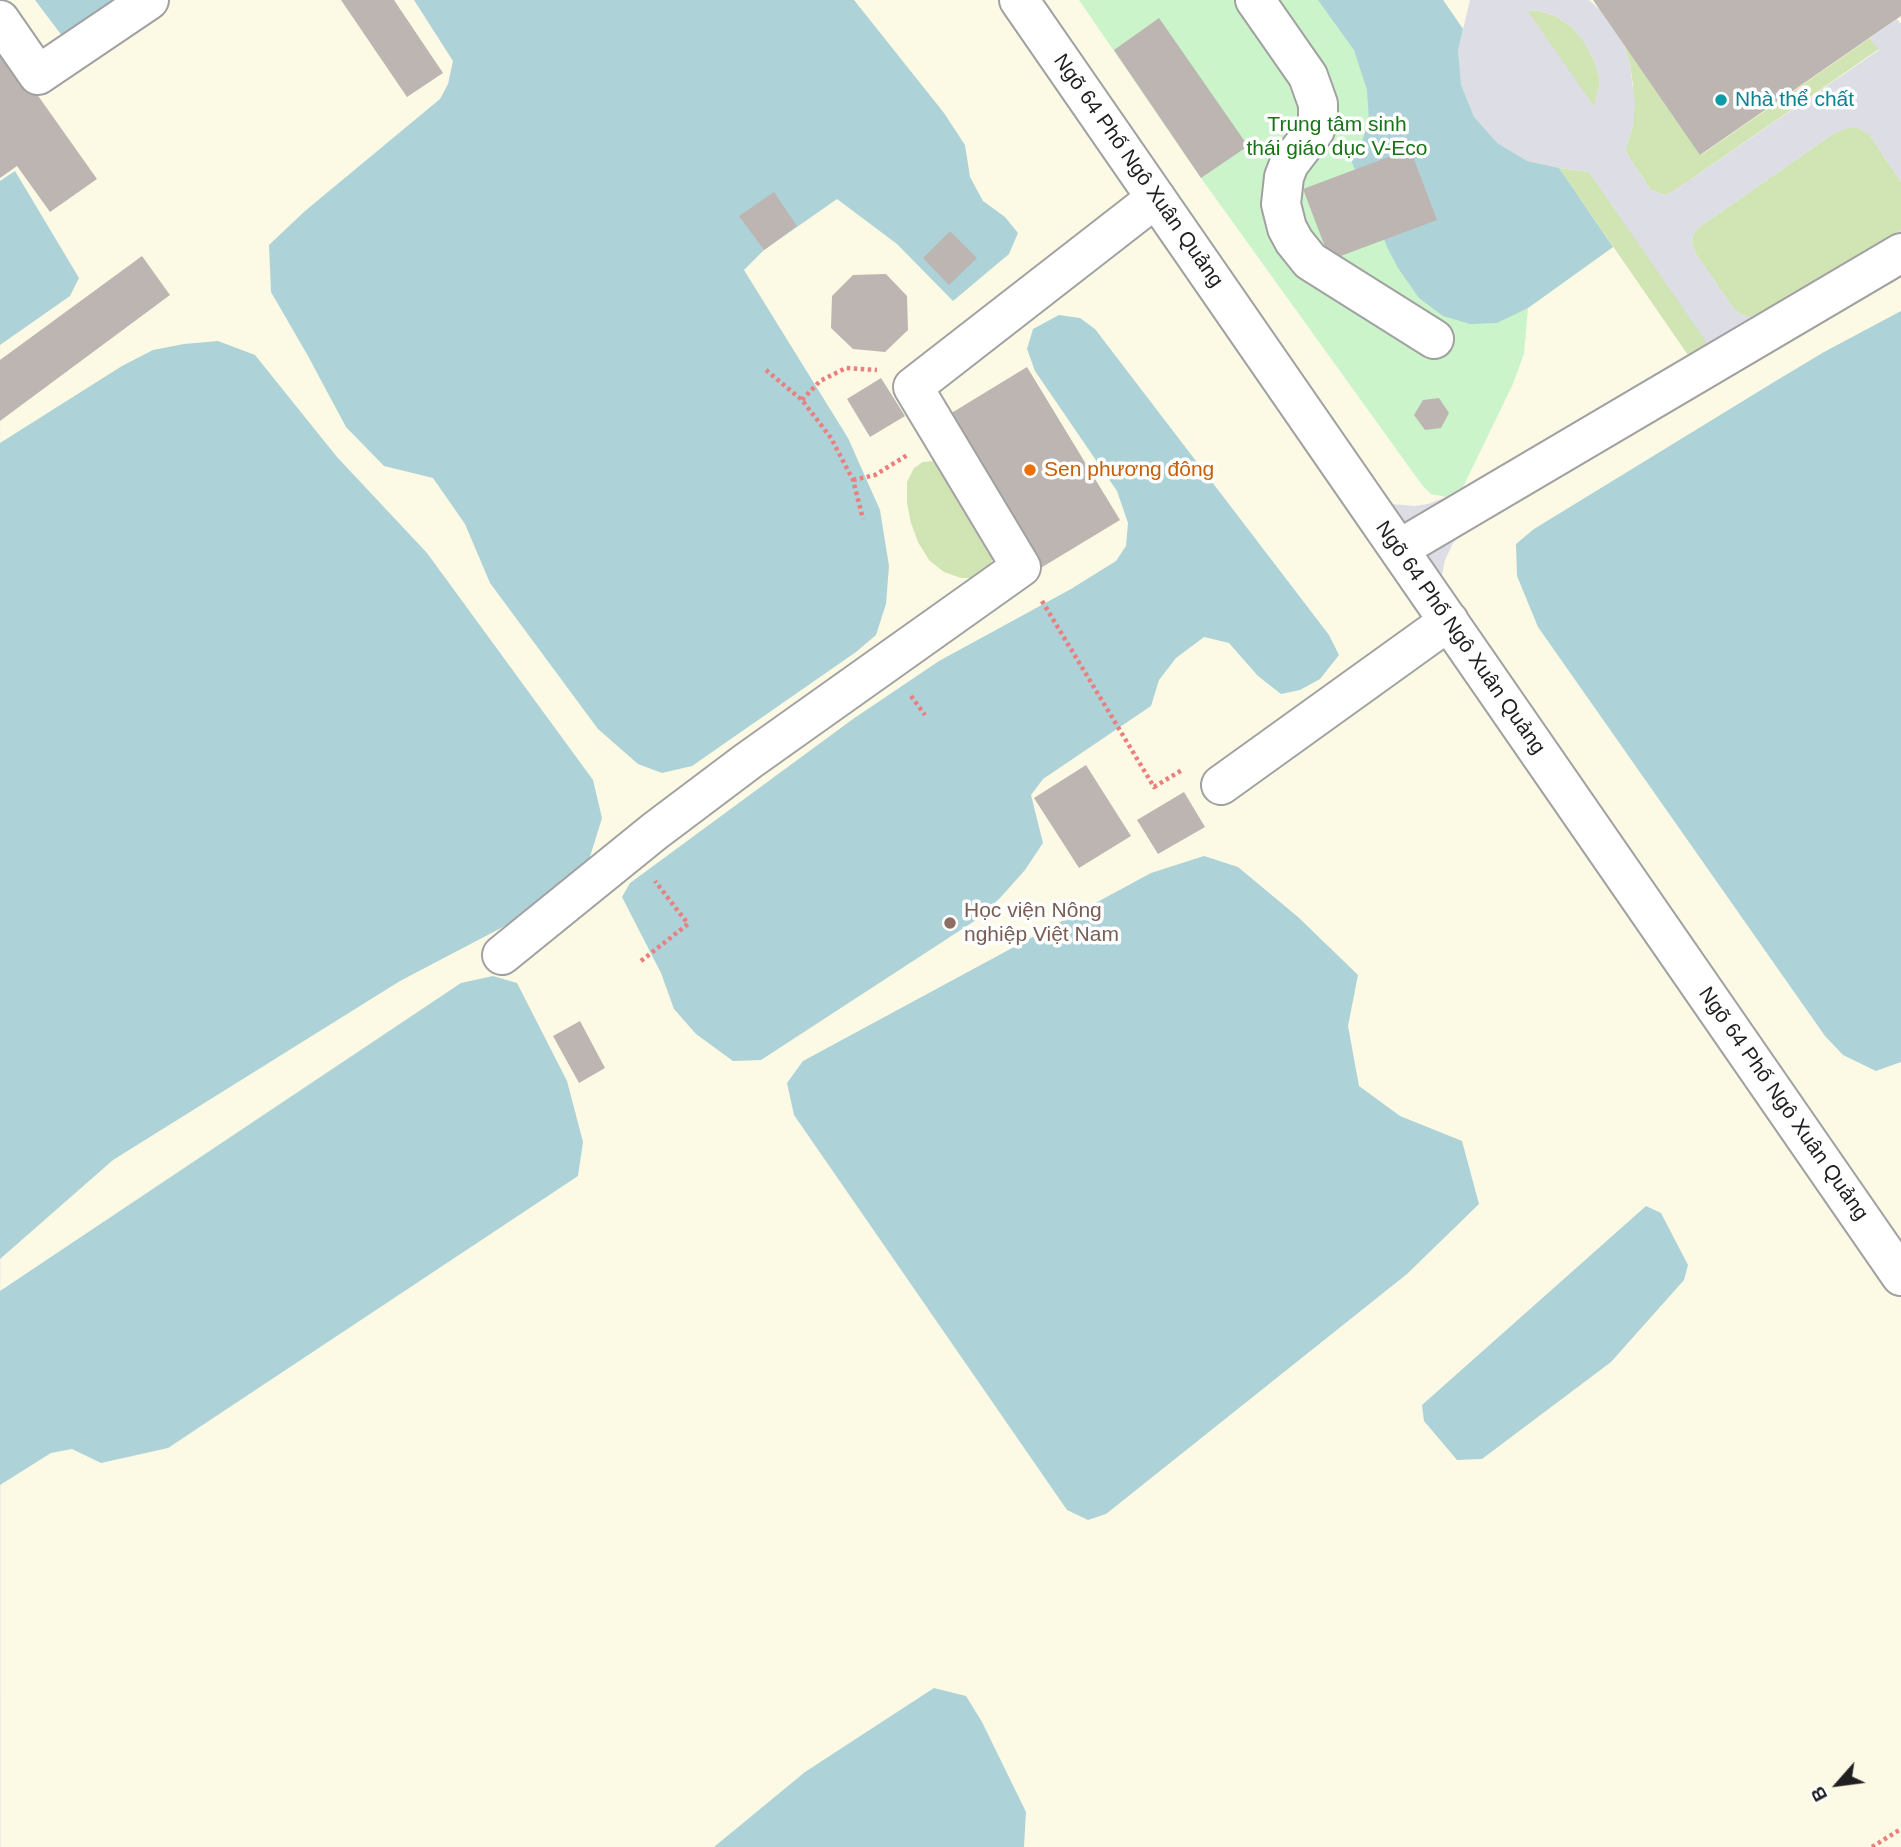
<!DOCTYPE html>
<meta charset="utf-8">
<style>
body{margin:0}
#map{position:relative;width:1901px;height:1847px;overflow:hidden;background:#f0ece8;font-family:Arial,sans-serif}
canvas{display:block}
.north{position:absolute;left:1803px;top:1749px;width:70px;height:70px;-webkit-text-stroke:5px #fff;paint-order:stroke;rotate:242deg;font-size:19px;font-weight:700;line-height:28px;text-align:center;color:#202020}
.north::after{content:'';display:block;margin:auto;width:24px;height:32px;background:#202020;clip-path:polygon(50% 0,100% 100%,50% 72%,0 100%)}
</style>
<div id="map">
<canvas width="1901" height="1847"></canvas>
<div class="north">B</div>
</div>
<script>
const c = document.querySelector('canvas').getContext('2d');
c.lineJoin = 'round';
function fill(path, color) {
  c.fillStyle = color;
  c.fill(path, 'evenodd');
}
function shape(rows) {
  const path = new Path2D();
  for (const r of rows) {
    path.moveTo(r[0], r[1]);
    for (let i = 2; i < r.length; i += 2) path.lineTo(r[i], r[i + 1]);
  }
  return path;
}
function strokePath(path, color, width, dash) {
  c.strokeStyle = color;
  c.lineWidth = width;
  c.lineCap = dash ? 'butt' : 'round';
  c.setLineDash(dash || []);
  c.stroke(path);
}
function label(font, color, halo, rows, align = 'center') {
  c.font = font + ' Arial,sans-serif';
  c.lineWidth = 7;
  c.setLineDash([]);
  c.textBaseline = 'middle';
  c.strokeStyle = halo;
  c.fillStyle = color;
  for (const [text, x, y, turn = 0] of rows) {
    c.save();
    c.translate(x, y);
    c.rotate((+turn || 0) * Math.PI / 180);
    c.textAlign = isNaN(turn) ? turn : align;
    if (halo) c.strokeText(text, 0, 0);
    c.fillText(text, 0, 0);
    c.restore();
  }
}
fill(shape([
 [0,0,1901,0,1901,1847,1,1847]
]), '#fcfae5');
fill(shape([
 [1526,10,1540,11,1555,16,1572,27,1585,43,1595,62,1600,83,1594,107],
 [1870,38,1879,49,1671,193,1664,195,1651,190,1625,151,1633,126,1633,85,1630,64,1624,45,1701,155],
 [1847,128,1858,128,1869,134,1901,182,1901,230,1758,314,1749,317,1742,315,1734,309,1696,254,1692,244,1693,235,1698,228,1836,132],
 [1559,168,1589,172,1708,343,1688,355],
 [935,461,947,468,996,548,990,566,978,578,961,578,944,572,929,560,918,542,911,523,907,503,907,482,914,468,923,462]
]), '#d0e4b4');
fill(shape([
 [1079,0,1443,0,1463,29,1458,50,1527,161,1559,168,1613,247,1528,308,1524,354,1512,386,1463,487,1446,497,1431,494,1422,485,1201,178]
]), '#cbf4ca');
fill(shape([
 [1470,0,1589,0,1600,10,1624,45,1630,64,1635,105,1633,126,1625,151,1651,190,1664,195,1671,193,1879,50,1870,38,1897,19,1901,24,1901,182,1869,134,1858,128,1847,128,1836,132,1698,228,1693,235,1692,244,1696,254,1734,309,1742,315,1749,317,1758,314,1901,230,1901,274,1466,530,1453,543,1445,560,1441,580,1391,504,1415,506,1428,504,1446,497,1707,343,1589,172,1559,168,1527,161,1497,143,1474,117,1461,85,1458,50],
 [1527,10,1540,11,1555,16,1572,27,1585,43,1595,62,1600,83,1594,106]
]), '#dcdde5');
fill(shape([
 [35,0,117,0,63,37],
 [414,0,854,0,944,113,965,145,970,177,983,201,1005,217,1018,233,1009,254,953,301,897,244,837,199,764,250,744,270,848,438,880,510,889,566,886,604,876,635,856,652,692,766,662,773,638,764,598,729,490,583,465,524,433,478,384,466,346,427,308,356,271,292,269,245,305,211,440,99,448,84,453,61],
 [1318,0,1443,0,1463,29,1458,50,1461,85,1474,117,1497,143,1527,161,1559,168,1613,247,1528,308,1497,323,1470,324,1443,316,1419,298,1398,268,1388,249,1351,160,1361,144,1369,121,1367,90,1354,50],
 [15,171,79,278,70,296,0,345,0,181],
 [1901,311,1901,1062,1876,1071,1843,1055,1825,1036,1538,627,1517,576,1516,544,1534,529,1774,382,1824,352],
 [1059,315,1080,318,1095,329,1329,635,1339,655,1320,679,1300,690,1281,694,1258,676,1229,643,1204,637,1176,658,1159,680,1151,706,1043,779,1031,795,1043,843,1025,870,1000,898,976,920,761,1060,733,1061,696,1034,674,1009,661,973,622,897,630,883,853,719,939,661,1071,589,1116,561,1126,546,1128,523,1117,491,1035,371,1027,349,1033,329],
 [218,341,255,355,337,457,427,553,593,780,602,818,588,863,543,906,400,981,113,1160,0,1259,0,443,122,366,153,350,184,344],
 [1204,856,1238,867,1298,917,1358,975,1348,1026,1359,1086,1400,1116,1462,1141,1479,1204,1407,1274,1106,1514,1088,1520,1067,1510,794,1115,787,1083,803,1061,1151,873],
 [493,976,517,983,567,1081,583,1142,578,1176,168,1448,101,1463,72,1449,51,1453,0,1485,0,1291,461,983],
 [1646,1206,1661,1213,1688,1265,1684,1280,1611,1362,1482,1459,1457,1460,1424,1421,1422,1405],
 [934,1688,966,1696,982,1722,1026,1812,1024,1847,714,1847,805,1772]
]), '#add2d8');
fill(shape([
 [341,0,394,0,443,73,407,97],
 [1593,0,1901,0,1901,16,1700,155],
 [1159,18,1248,146,1201,178,1114,50],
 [0,42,97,179,50,212,17,166,0,178],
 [1410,149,1437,220,1330,260,1303,189],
 [774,192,797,226,764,250,739,216],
 [950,231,977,258,949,285,923,258],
 [142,256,170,295,0,421,0,360],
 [886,274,907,296,908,330,885,352,853,349,831,328,832,296,853,275],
 [1027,367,1120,520,1034,572,940,420],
 [881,378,905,416,870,437,847,399],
 [1439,398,1449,413,1441,428,1425,430,1414,415,1423,400],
 [1086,765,1131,836,1079,868,1034,798],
 [1184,792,1205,827,1158,854,1137,820],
 [580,1021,605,1068,579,1083,553,1036]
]), '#bdb5b1');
const minor = shape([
 [1019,0,1901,1276],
 [1255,0,1308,76,1318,104,1318,118,1315,130,1289,164,1284,177,1281,204,1287,228,1294,241,1310,261,1434,339],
 [0,20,38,75,149,0],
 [1399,549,1901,253],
 [1221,785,1449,621],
 [502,955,655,831,748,761,1021,567,913,387,1156,198]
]);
strokePath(minor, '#a1a1a1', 42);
strokePath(shape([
 [766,370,802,400,831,438,853,480,863,519],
 [802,400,820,381,846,368,877,370],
 [853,480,875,475,909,454],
 [1042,601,1154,787,1182,770],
 [911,696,925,715],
 [641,961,688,924,655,881],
 [1872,1847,1901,1829]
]), '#eb7f7e', 4.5, [3.5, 3.5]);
strokePath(minor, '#fff', 38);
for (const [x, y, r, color] of [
 [1721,100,7,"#0f9aa8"],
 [1030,470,7,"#e8710a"],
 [950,923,7,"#8d6e63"]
]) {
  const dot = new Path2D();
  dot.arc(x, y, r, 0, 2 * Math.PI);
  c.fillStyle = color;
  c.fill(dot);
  strokePath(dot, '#fff', 2.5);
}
label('21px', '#0d838f', '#fff', [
 ["Nhà thể chất",1735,100]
], 'left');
label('21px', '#197418', '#fff', [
 ["Trung tâm sinh",1337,125],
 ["thái giáo dục V-Eco",1337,149]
]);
label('21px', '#202020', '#fff', [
 ["Ngõ 64 Phố Ngô Xuân Quảng",1138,171,55],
 ["Ngõ 64 Phố Ngô Xuân Quảng",1460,638,55],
 ["Ngõ 64 Phố Ngô Xuân Quảng",1783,1104,55]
]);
label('21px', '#c56008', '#fff', [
 ["Sen phương đông",1044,470]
], 'left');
label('21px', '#785e54', '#fff', [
 ["Học viện Nông",964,911],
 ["nghiệp Việt Nam",964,935]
], 'left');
</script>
